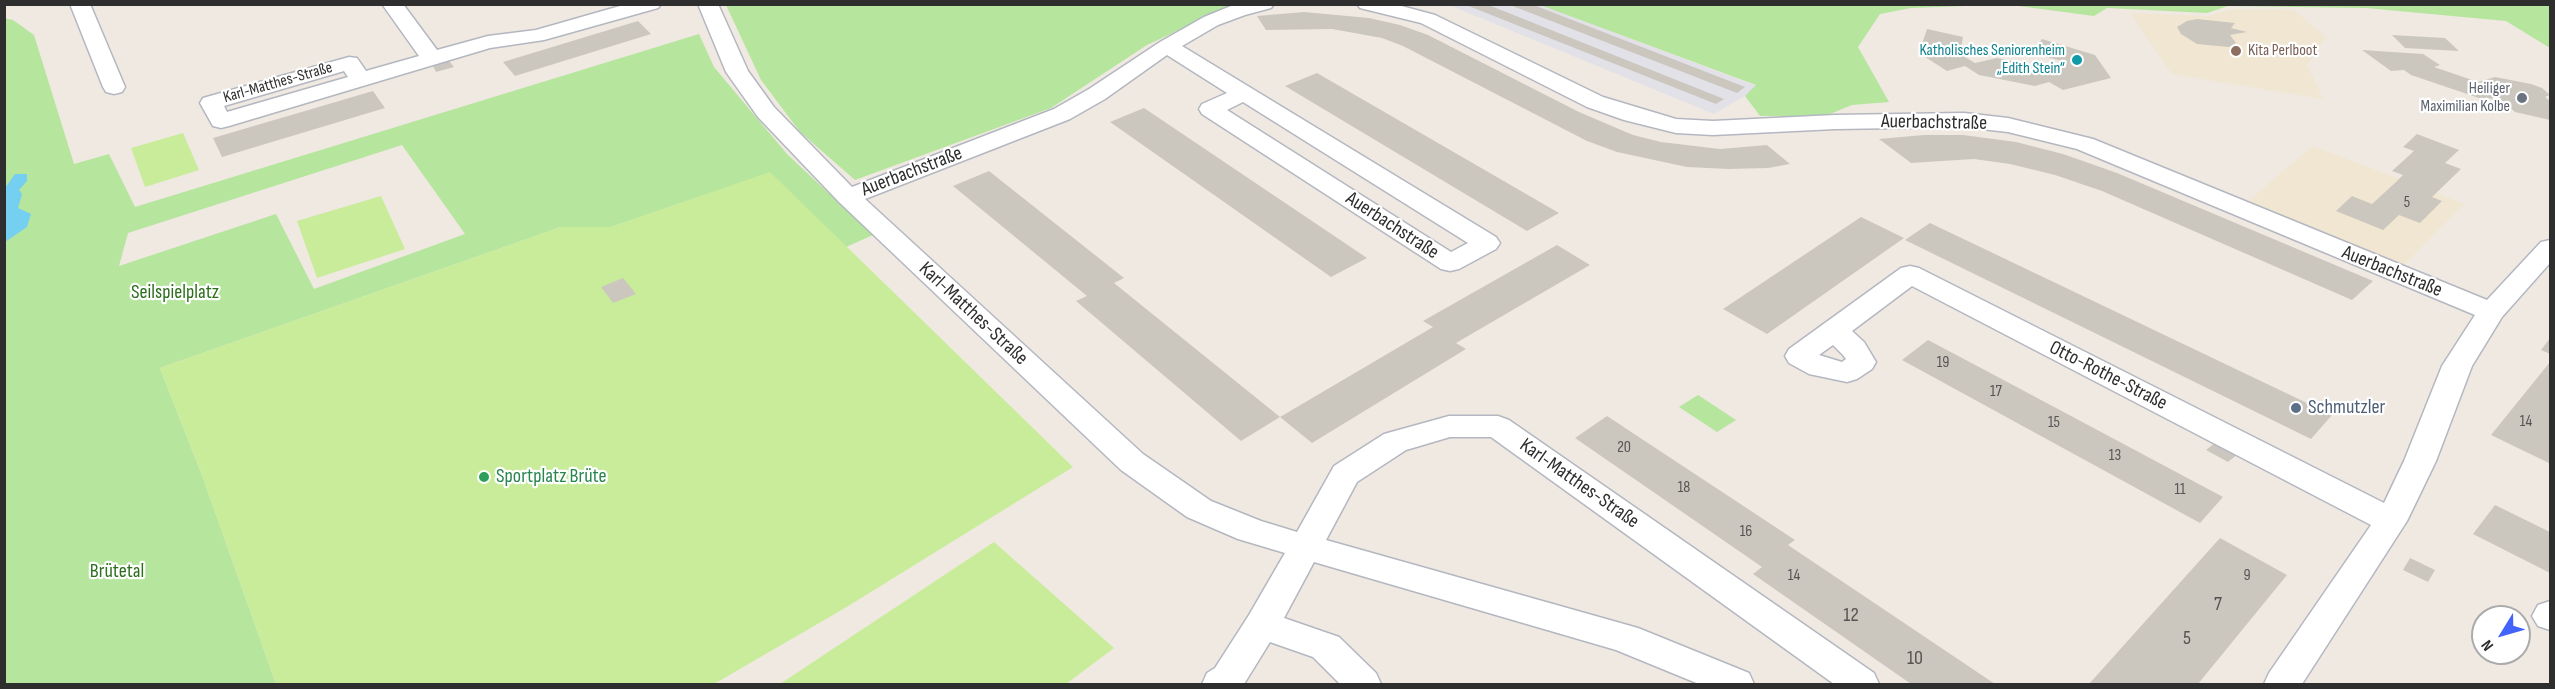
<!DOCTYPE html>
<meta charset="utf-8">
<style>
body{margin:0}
#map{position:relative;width:2555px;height:689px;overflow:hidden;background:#efe9e1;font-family:"Sofia Sans Condensed",sans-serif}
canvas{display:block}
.frame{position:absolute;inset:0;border:6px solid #2e2e2e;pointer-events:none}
.north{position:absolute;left:2471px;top:605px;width:60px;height:60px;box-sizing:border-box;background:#fff;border:2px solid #ababab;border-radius:50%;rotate:233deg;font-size:16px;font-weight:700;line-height:24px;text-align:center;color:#2e2e2e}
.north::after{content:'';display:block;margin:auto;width:21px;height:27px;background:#4264fb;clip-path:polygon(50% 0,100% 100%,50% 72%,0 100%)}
</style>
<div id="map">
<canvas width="2555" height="689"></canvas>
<div class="frame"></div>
<div class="north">N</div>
</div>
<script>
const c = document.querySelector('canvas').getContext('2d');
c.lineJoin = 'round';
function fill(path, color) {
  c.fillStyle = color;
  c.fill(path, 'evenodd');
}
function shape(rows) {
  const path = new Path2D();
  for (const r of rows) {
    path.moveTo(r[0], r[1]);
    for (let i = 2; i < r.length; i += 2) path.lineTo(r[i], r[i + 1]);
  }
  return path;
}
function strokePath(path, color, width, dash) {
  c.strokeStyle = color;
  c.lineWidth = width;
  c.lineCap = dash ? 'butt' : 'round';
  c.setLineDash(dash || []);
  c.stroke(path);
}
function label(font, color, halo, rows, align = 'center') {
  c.font = font + ' "Sofia Sans Condensed",sans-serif';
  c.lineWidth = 4.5;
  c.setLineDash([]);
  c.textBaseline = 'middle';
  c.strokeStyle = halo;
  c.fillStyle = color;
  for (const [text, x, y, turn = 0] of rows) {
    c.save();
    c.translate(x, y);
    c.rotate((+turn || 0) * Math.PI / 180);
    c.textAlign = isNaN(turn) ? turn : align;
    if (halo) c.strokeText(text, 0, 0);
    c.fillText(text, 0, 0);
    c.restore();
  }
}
fill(shape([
 [1449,5,1540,5,1757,86,1745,96,1714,114]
]), '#e3e1e8');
fill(shape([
 [2232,9,2294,10,2326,37,2307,65,2323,99,2172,74,2130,13,2209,16],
 [2313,146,2464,204,2403,266,2248,201]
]), '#f0e6d1');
fill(shape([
 [726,5,1233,5,1147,45,1051,108,855,180,800,132,761,80],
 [1540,5,1994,5,1911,8,1880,14,1858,47,1889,102,1852,105,1825,116,1760,116,1745,96,1756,85],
 [2011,5,2550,5,2550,48,2506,21,2366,8,2228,6,2207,13,2107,8,2094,16],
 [4,18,13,20,34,35,74,164,109,154,135,207,699,34,714,67,787,154,873,235,846,247,769,173,611,227,561,227,160,368,203,478,276,684,5,684],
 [402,145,465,234,314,289,276,214,119,266,128,233],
 [1698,395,1736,420,1717,432,1679,407]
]), '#b6e59e');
fill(shape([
 [183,133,199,170,145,187,131,148],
 [770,172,1073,467,845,608,714,684,276,684,203,478,160,368,561,227,611,227],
 [381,196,405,249,317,278,297,221],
 [994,542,1114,648,1066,684,780,684]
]), '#c9ec9a');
fill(shape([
 [15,174,27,174,27,181,19,190,22,194,18,208,31,214,27,227,5,242,5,188]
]), '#75cff0');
fill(shape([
 [1486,4,1724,99,1716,104,1466,5],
 [1531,4,1745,87,1737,93,1510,5],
 [1304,12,1369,18,1400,25,1428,35,1579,112,1633,135,1661,142,1720,149,1767,145,1790,164,1768,168,1728,169,1687,167,1617,152,1587,141,1403,46,1382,38,1332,29,1266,30,1257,16],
 [2197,19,2235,23,2231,28,2247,32,2230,35,2236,43,2229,47,2197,44,2181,34,2177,27,2187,21],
 [638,21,651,34,515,76,503,62],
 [1927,29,1963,37,1960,54,1975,63,1997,58,2026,64,2040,73,2066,67,2062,61,2031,53,2042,39,2095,55,2111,78,2063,90,2049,82,2035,86,1979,75,1965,66,1947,71,1919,53],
 [2392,35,2445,38,2459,51,2405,48],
 [2362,50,2423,54,2440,65,2434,67,2478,82,2495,77,2531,84,2542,88,2550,95,2545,97,2550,101,2550,120,2515,112,2500,99,2479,98,2411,75,2404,70,2391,71],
 [449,61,454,67,436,72,433,66],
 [1317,73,1559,213,1527,231,1285,86],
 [373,91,385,108,222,157,213,138],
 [1144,108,1367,258,1331,277,1110,122],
 [2417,134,2459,150,2445,163,2461,169,2432,197,2442,201,2420,223,2399,215,2383,230,2336,211,2352,196,2372,204,2395,183,2403,175,2392,171,2414,151,2403,147],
 [1924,135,1963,135,2016,142,2063,154,2117,173,2373,281,2352,300,2102,191,2055,175,2010,164,1974,159,1911,163,1879,139],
 [989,171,1124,278,1114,283,1280,417,1241,441,1076,301,1087,296,953,186],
 [1861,217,1904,238,1767,334,1723,309],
 [1930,223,2332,415,2311,439,1905,240],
 [1557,245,1590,265,1456,343,1466,349,1312,443,1280,417,1433,327,1423,321],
 [623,278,636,294,613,303,601,287],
 [2550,338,2550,354,2541,350],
 [1928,340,1981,368,2223,497,2200,523,1902,360],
 [2550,362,2550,461,2549,463,2491,435],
 [1607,416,1795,540,1788,545,1995,684,1911,684,1753,574,1762,567,1575,438],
 [2216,442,2238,454,2228,462,2206,450],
 [2495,505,2550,532,2550,573,2473,534],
 [2220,538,2287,575,2198,684,2089,684],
 [2410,558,2435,570,2428,582,2403,570]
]), '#cbc7bf');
const minor = shape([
 [70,4,90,4,125,87,122,92,114,94,106,92,103,87,70,4],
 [382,4,403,4,437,50,488,36,536,30,627,4,661,4,658,8,544,40,490,48,229,126,221,128,213,126,200,103,203,98,349,57,357,58,366,71,419,56,382,4],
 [344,71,348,77,227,112,224,106,344,71],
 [698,4,718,4,748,71,774,107,852,187,1054,109,1089,89,1160,42,1204,17,1236,4,1274,4,1271,8,1245,15,1218,25,1182,46,1496,237,1500,243,1496,249,1459,269,1450,271,1441,269,1202,114,1199,109,1202,104,1227,93,1167,55,1105,99,1070,119,865,199,1143,454,1211,501,1261,521,1297,532,1334,466,1384,434,1449,416,1498,416,1509,420,1874,673,1879,684,1834,684,1491,437,1450,437,1406,450,1357,482,1326,540,1638,628,1749,673,1754,684,1699,684,1616,650,1314,562,1284,618,1339,637,1376,673,1381,684,1340,684,1313,657,1270,642,1244,684,1202,684,1207,673,1215,668,1249,615,1285,553,1238,539,1187,517,1121,470,839,202,758,117,726,72,698,4],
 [1243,102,1468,243,1451,252,1227,110,1243,102],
 [1357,4,1394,4,1435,15,1603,97,1676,119,1713,121,1835,115,1964,113,2008,118,2093,139,2487,300,2541,242,2550,240,2550,263,2502,317,2472,366,2436,461,2407,521,2302,684,2264,684,2269,673,2371,525,1912,286,1852,331,1864,342,1876,362,1872,369,1857,379,1847,382,1809,374,1789,363,1785,356,1789,349,1901,268,1910,266,1919,268,2384,503,2404,461,2442,366,2475,315,2077,149,2008,132,1964,127,1835,129,1713,135,1676,133,1624,120,1587,107,1421,23,1360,8,1357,4],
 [1833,345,1843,355,1846,359,1842,362,1819,355,1833,345],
 [2550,601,2550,630,2538,626,2532,616,2538,605,2550,601]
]);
strokePath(minor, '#b4b7c1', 3);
fill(minor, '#fff');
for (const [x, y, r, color] of [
 [2236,51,6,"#8d6e63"],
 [2077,60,6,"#0f9aa8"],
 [2522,98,6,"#6b7280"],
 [2296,408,6,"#5c6f8a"],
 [484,477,6,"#2e9e5b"]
]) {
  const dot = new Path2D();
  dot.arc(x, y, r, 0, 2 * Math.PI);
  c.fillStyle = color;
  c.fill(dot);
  strokePath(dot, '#fff', 2);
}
label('16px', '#0d838f', '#fff', [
 ["Katholisches Seniorenheim",2065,51],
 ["„Edith Stein“",2065,69]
], 'right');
label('16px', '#785e54', '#fff', [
 ["Kita Perlboot",2248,51]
], 'left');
label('16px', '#2e2e2e', '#fff', [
 ["Karl-Matthes-Straße",278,83,-16]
]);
label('16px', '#5b616d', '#fff', [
 ["Heiliger",2510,89],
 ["Maximilian Kolbe",2510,107]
], 'right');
label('16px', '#555452', null, [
 ["5",2407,203],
 ["19",1943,363],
 ["17",1996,392],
 ["14",2526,422],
 ["15",2054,423],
 ["20",1624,448],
 ["13",2115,456],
 ["18",1684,488],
 ["11",2180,490],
 ["16",1746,532],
 ["14",1794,576],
 ["9",2247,576]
]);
label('20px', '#2e2e2e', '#fff', [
 ["Auerbachstraße",1934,123,1],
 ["Auerbachstraße",912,172,-21],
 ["Auerbachstraße",1392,226,33],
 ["Auerbachstraße",2392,272,22],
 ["Karl-Matthes-Straße",973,314,43],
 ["Otto-Rothe-Straße",2108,376,27],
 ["Karl-Matthes-Straße",1579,484,35]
]);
label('20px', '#2c6e1b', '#fff', [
 ["Seilspielplatz",175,293],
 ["Brütetal",117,572]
]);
label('20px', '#4e5e75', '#fff', [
 ["Schmutzler",2308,408]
], 'left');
label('20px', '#27864d', '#fff', [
 ["Sportplatz Brüte",496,477]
], 'left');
label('20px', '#555452', null, [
 ["7",2218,605],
 ["12",1851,616],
 ["5",2187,639],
 ["10",1915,659]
]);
</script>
